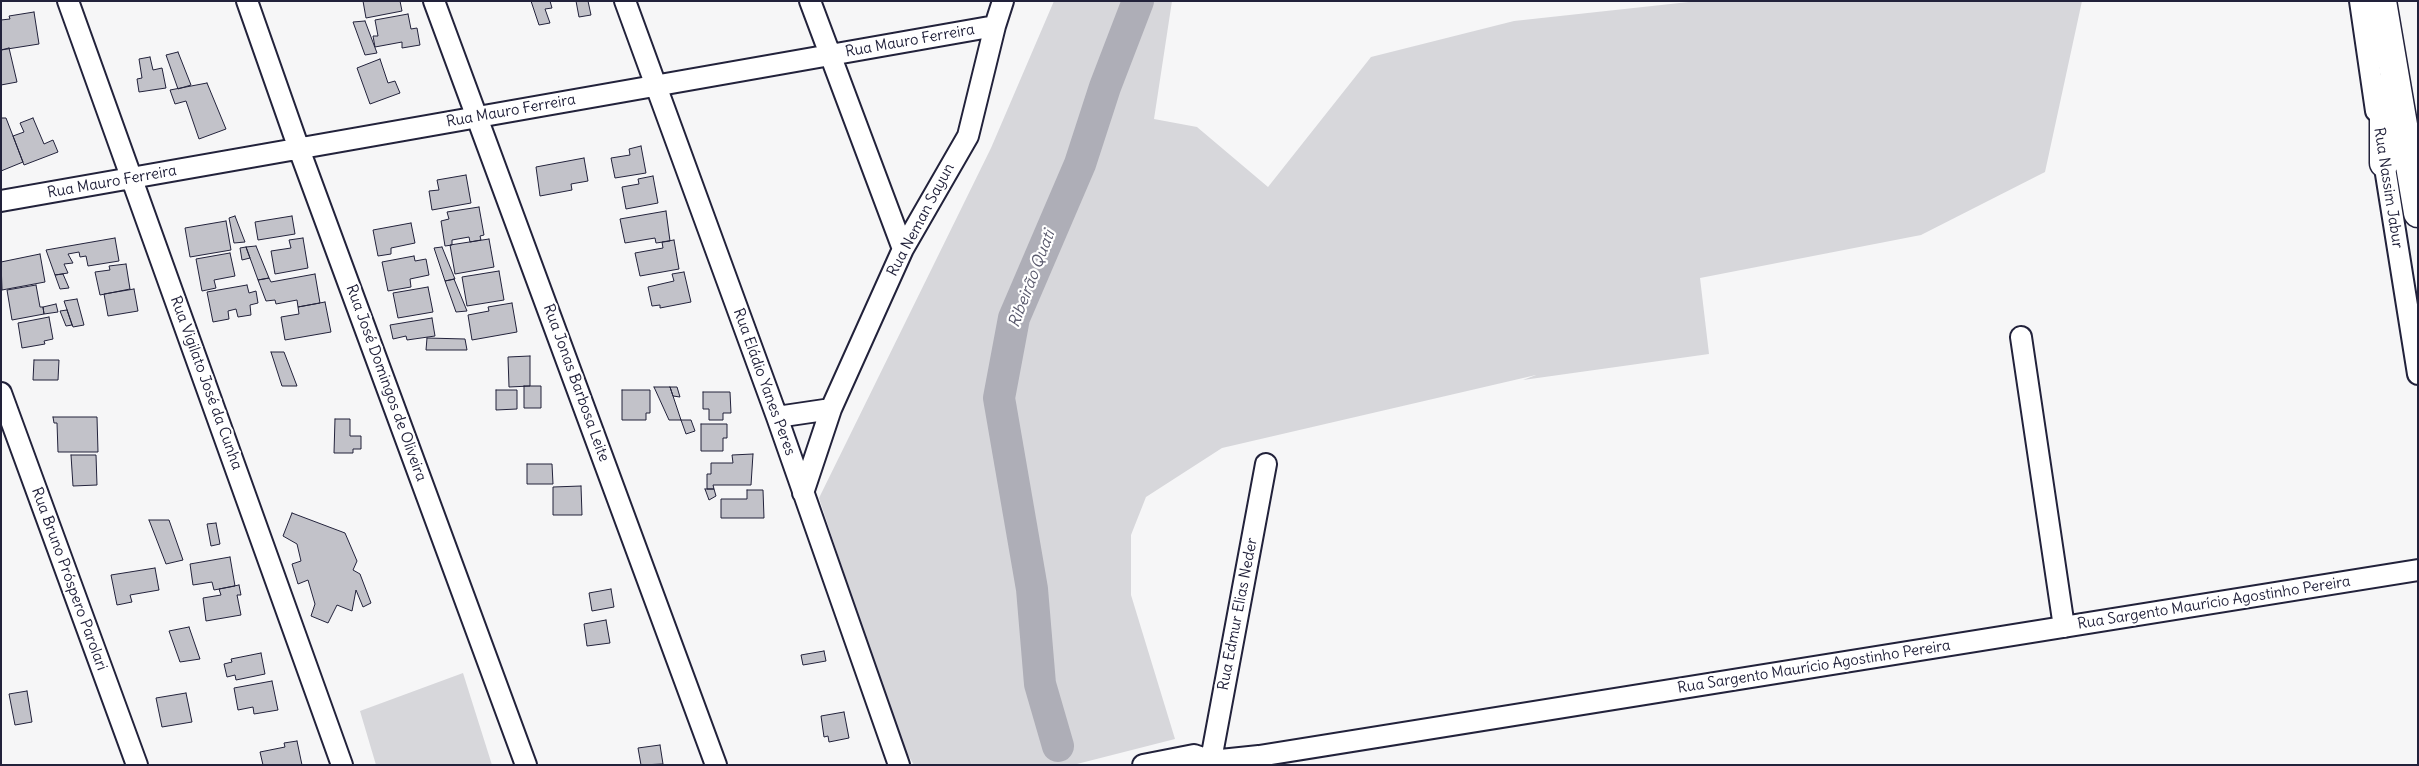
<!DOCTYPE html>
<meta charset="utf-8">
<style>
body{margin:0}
#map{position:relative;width:2419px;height:766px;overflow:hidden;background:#f6f6f7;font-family:Delius,sans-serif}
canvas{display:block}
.frame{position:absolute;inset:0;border:2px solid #22223b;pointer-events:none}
</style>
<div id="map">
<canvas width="2419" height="766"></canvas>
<div class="frame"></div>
</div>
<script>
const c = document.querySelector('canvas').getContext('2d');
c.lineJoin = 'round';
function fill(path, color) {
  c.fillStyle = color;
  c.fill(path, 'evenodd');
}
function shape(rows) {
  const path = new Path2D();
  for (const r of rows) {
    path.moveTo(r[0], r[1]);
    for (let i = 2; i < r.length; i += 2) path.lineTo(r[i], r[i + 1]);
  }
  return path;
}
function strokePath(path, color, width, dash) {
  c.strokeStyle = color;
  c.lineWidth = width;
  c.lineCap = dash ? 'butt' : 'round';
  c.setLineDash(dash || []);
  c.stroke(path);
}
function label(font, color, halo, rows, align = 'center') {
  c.font = font + ' Delius,sans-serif';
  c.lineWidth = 4.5;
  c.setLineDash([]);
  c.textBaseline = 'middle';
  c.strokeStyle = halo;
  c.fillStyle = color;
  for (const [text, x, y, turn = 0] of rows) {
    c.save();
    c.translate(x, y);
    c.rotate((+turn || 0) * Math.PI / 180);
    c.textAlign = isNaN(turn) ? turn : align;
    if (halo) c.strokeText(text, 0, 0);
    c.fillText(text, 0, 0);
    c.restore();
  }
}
fill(shape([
 [1054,1,1172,1,1154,119,1197,127,1268,187,1371,57,1514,21,1698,1,2082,1,2045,172,1921,235,1700,278,1709,354,1523,380,1536,375,1222,448,1146,497,1131,535,1131,595,1175,739,1073,765,914,765,900,742,819,498,991,148],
 [463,673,492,765,376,765,360,711]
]), '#d7d7db');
strokePath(shape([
 [1058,746,1040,684,1032,589,999,398,1014,318,1080,164,1105,87,1138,1]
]), '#aeaeb7', 32);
const building = shape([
 [363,1,400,1,402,11,366,18,363,1],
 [531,1,550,1,552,8,545,9,550,23,539,25,531,1],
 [576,1,588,1,591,15,579,17,576,1],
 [34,12,39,44,1,50,1,20,10,19,9,16,34,12],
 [408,14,411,29,417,28,420,45,402,48,402,42,375,47,373,36,378,36,375,20,408,14],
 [365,21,377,53,365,55,353,22,365,21],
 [9,48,17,82,1,85,1,50,9,48],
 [178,52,191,85,178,89,166,55,178,52],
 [150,57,153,70,162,68,166,88,139,92,137,79,142,78,139,59,150,57],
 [380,59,388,83,395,81,400,93,370,104,357,68,380,59],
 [207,83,226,129,199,139,186,101,175,104,170,90,207,83],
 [1,118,6,118,23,162,1,171,1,118],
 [33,118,44,144,53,140,58,152,24,165,13,136,24,132,20,123,33,118],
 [641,146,646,173,615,178,611,158,630,155,629,149,641,146],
 [584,158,588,181,571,184,572,190,540,196,536,167,584,158],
 [466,175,471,203,432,210,429,191,439,190,437,180,466,175],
 [653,176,658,203,626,209,622,187,639,184,638,179,653,176],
 [479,207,484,235,480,236,481,240,470,242,469,237,452,240,452,245,445,246,441,221,449,219,447,212,479,207],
 [666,211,670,241,656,243,655,238,625,243,620,219,666,211],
 [235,216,245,242,234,243,229,218,235,216],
 [292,216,295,234,258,240,255,222,292,216],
 [226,221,231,250,190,257,185,228,226,221],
 [411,223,415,243,391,248,391,254,378,256,373,230,411,223],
 [115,238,119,261,88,266,86,256,80,257,79,252,68,254,73,263,64,264,68,273,55,275,46,250,115,238],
 [303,238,308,268,275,274,271,251,291,248,289,240,303,238],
 [489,239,494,267,455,274,450,245,489,239],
 [674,240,679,269,640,276,635,253,663,248,662,242,674,240],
 [256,246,269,278,258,280,246,247,256,246],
 [246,247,250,258,242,260,240,248,246,247],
 [442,247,455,279,445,281,434,248,442,247],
 [230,253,235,276,214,280,216,288,202,291,196,259,230,253],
 [40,254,45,282,2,290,1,262,40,254],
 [414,256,415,261,426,259,429,275,410,279,411,287,388,291,382,262,414,256],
 [126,264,130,289,100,295,95,272,110,270,109,266,126,264],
 [499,271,504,300,467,306,462,277,499,271],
 [684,272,691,302,660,308,660,305,652,306,648,287,674,281,672,274,684,272],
 [63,274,69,288,60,289,55,275,63,274],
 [315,274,320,303,298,307,297,300,276,304,275,300,266,301,258,280,269,278,271,282,315,274],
 [454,279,467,311,456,312,445,281,454,279],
 [36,285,40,307,43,307,44,314,12,320,7,290,36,285],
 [247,285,249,293,256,291,258,303,250,305,251,315,238,317,236,309,228,311,229,319,213,322,207,292,247,285],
 [428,287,433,312,398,318,393,293,428,287],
 [134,289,138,311,108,316,104,294,134,289],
 [77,299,84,325,73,327,64,301,77,299],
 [325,302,331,332,285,340,281,317,299,314,298,307,325,302],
 [512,303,517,332,472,340,468,315,489,311,488,307,512,303],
 [56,304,58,312,44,314,43,307,56,304],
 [67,310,72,325,66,326,60,311,67,310],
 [49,317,53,339,44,341,45,344,22,348,18,323,49,317],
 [432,318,435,336,407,340,406,336,393,339,390,325,432,318],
 [427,338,465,339,467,350,426,350,427,338],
 [271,352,284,352,297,386,282,386,271,352],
 [530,356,530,386,509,387,508,357,530,356],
 [34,360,59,360,58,380,33,380,34,360],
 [524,386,541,386,541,408,524,408,524,386],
 [654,387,670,387,681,420,669,420,654,387],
 [670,387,677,387,680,397,673,396,670,387],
 [496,390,517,390,517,409,496,410,496,390],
 [622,390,650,390,650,413,646,413,646,420,622,420,622,390],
 [703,392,730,392,731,413,723,413,723,420,709,420,709,409,703,409,703,392],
 [53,417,97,417,98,452,58,452,57,423,54,423,53,417],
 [335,419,350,419,350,436,361,436,361,449,353,449,353,453,334,453,335,419],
 [681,420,691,420,695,431,686,434,681,420],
 [701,424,727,424,727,438,723,438,723,451,701,451,701,424],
 [753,454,751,485,713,485,714,489,707,489,707,474,711,474,711,463,733,463,732,455,753,454],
 [71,455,96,455,97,485,73,486,71,455],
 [527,464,552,464,553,484,527,484,527,464],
 [581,486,582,515,553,515,553,487,581,486],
 [705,489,714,489,716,496,709,500,705,489],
 [747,490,763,490,764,518,721,518,721,499,747,499,747,490],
 [292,513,345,533,357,561,353,570,360,574,371,603,363,607,356,590,352,611,337,605,328,623,311,616,315,604,308,580,298,584,292,564,301,561,297,544,283,536,292,513],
 [149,520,169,520,183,560,166,564,149,520],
 [216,523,220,544,211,546,207,524,216,523],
 [230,557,235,586,214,590,212,582,193,585,190,564,230,557],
 [155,568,159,590,130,595,132,602,117,605,111,575,155,568],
 [239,585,241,595,237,595,241,615,206,621,203,598,221,595,219,589,239,585],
 [611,589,614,607,592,611,589,593,611,589],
 [606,620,610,643,587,646,584,624,606,620],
 [189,627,200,659,180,662,169,631,189,627],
 [824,651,826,661,803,665,801,655,824,651],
 [261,653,265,674,236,680,235,675,227,677,224,664,232,662,231,659,261,653],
 [272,681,278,710,254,714,253,707,238,710,234,688,272,681],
 [27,691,32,722,15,725,9,694,27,691],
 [186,693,192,722,162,727,156,698,186,693],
 [844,712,849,738,829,742,828,736,824,737,821,716,844,712],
 [297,741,302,765,263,765,260,752,285,747,284,743,297,741],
 [660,745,663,764,641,765,638,748,660,745]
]);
fill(building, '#c2c2c9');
strokePath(building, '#22223b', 1);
const minor = shape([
 [68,1,342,765],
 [247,1,299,149,526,765],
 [434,1,716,765],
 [625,1,777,417,899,765],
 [810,1,903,249],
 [2360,1,2376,111],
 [2382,149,2418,374],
 [1,201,995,26,1003,1],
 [2021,337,2064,627],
 [1,393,137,765],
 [777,417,831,409],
 [803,493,831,409,903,249,968,136,995,26],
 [1143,765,1194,755,1211,761],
 [1203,765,1211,761,1259,756,2418,570],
 [1210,765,1266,464]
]);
const highway = shape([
 [2382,1,2418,213],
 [2384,163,2384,89]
]);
strokePath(minor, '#22223b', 24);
strokePath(highway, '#22223b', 31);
strokePath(minor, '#fff', 20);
strokePath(highway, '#fff', 28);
label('15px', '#22223b', '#fff', [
 ["Rua Mauro Ferreira",910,41,-10],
 ["Rua Mauro Ferreira",511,111,-10],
 ["Rua Mauro Ferreira",112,182,-10],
 ["Rua Nassim Jabur",2388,188,81],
 ["Rua Neman Sayun",921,220,-62],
 ["Rua Eládio Yanes Peres",764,382,70],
 ["Rua Vigilato José da Cunha",206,383,70],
 ["Rua José Domingos de Oliveira",386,383,70],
 ["Rua Jonas Barbosa Leite",576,383,70],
 ["Rua Bruno Próspero Parolari",69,579,70],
 ["Rua Sargento Maurício Agostinho Pereira",2214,603,-9],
 ["Rua Edmur Elias Neder",1238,614,-79],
 ["Rua Sargento Maurício Agostinho Pereira",1814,667,-9]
]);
label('italic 16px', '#5a5a6d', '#fff', [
 ["Ribeirão Quati",1032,279,-69]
]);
</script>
